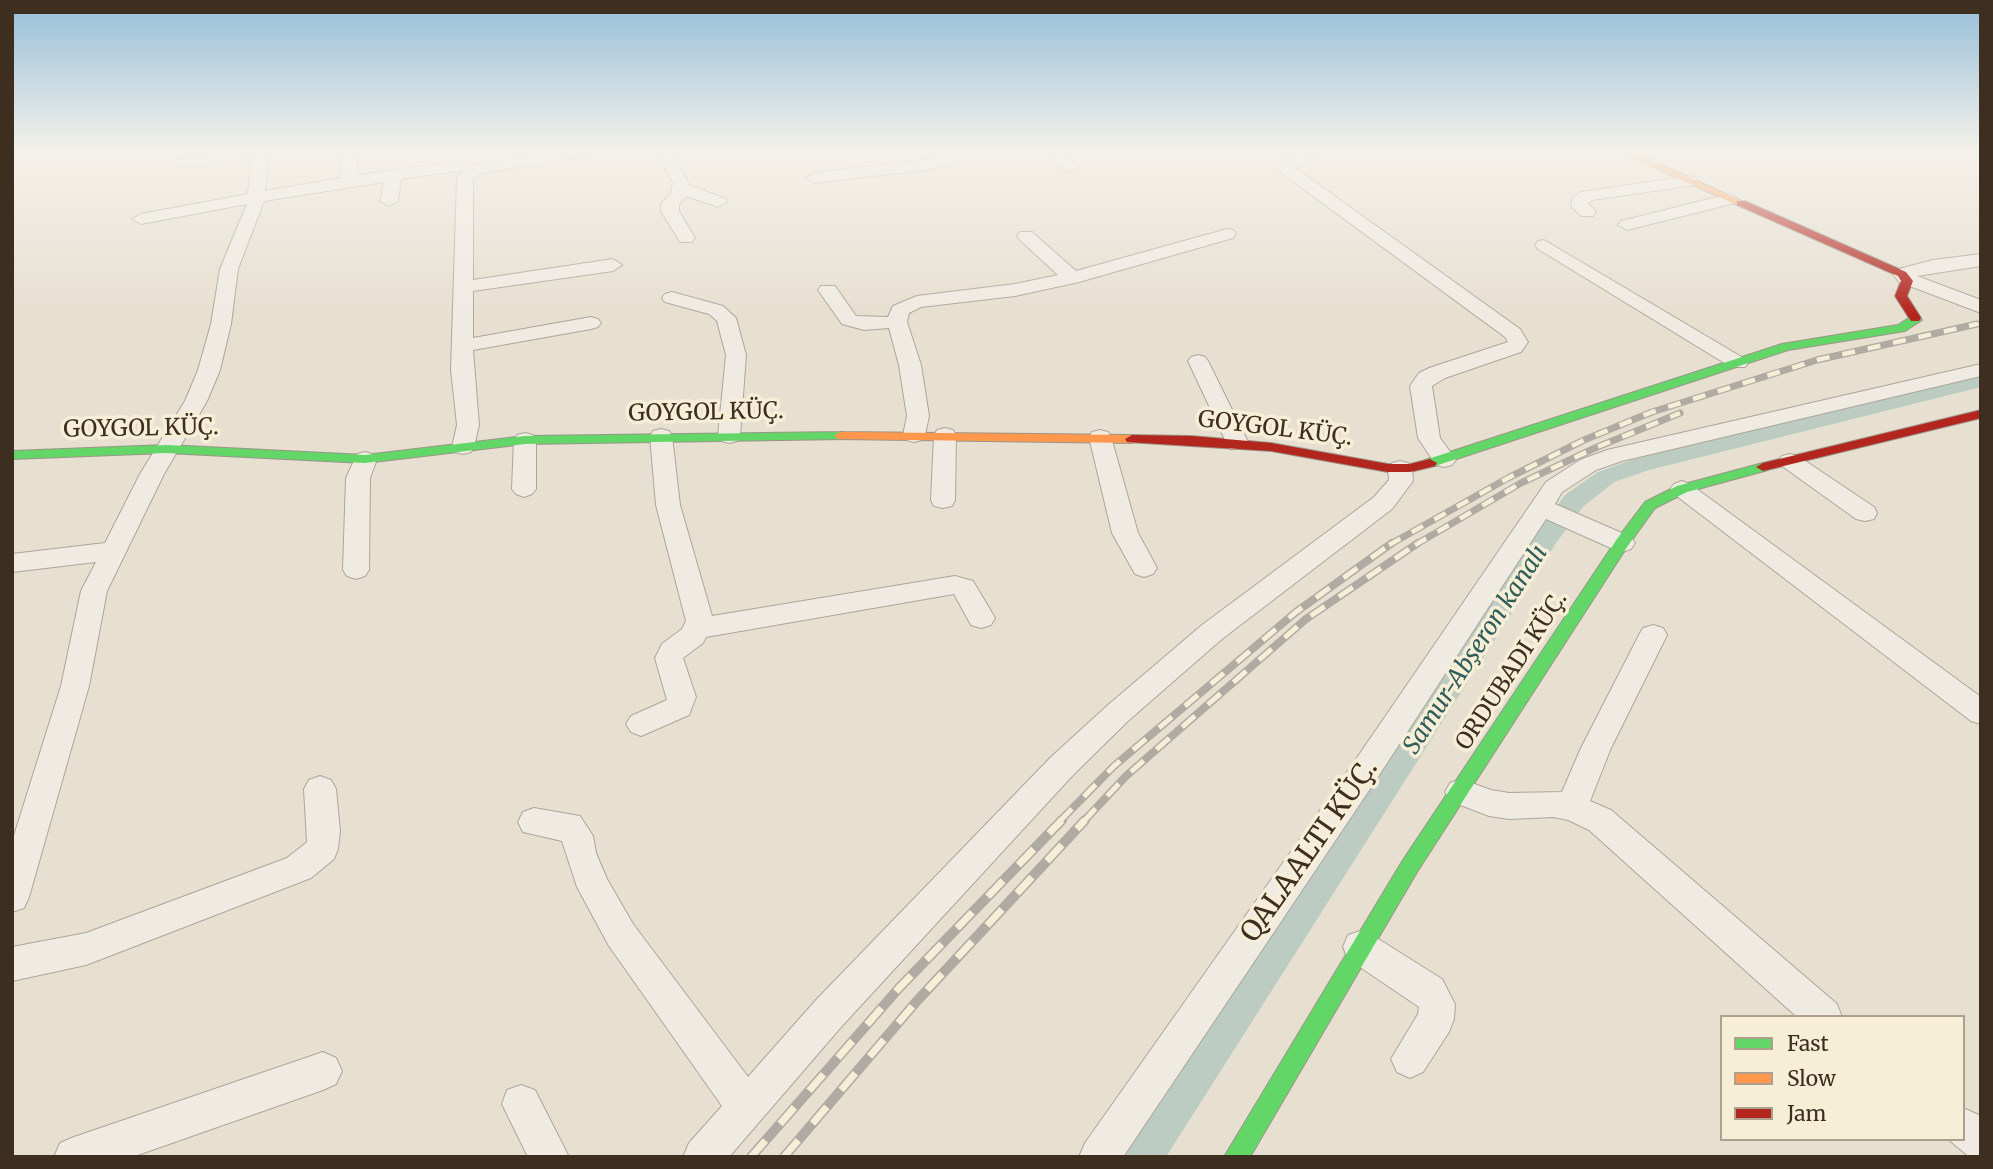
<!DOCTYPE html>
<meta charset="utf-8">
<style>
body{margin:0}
#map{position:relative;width:1993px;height:1169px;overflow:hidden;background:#e7e0d1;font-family:Merriweather,serif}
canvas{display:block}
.frame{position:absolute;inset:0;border:14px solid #3d2e20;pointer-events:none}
.legend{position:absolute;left:1720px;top:1015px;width:245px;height:126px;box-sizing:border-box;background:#f7eed8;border:2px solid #ada18e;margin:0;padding:9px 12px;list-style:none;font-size:21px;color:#3d2e20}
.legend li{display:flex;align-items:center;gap:14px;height:35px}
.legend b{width:35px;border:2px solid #ada18e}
</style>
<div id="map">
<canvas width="1993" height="1169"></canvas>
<div class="frame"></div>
<ul class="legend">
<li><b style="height:9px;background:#63d668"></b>Fast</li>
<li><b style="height:9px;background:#ff974d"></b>Slow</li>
<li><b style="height:9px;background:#b3261e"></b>Jam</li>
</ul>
</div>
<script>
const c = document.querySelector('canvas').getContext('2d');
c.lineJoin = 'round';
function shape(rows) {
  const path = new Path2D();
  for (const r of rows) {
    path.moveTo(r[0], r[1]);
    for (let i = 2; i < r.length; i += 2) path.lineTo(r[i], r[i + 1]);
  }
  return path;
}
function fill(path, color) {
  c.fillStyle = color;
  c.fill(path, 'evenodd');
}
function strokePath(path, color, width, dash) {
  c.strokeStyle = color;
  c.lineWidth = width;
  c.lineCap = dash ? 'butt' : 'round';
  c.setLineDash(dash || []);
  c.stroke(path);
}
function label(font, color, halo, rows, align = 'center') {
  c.font = font + ' Merriweather,serif';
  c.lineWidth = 7;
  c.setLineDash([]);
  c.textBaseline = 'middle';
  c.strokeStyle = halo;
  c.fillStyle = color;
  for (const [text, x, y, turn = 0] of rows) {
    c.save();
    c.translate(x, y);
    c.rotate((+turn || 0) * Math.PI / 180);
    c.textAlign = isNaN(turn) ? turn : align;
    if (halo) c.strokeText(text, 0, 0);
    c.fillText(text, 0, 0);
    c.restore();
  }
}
fill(shape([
 [1981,375,1981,387,1649,470,1614,482,1583,507,1556,543,1166,1157,1123,1157,1129,1143,1538,531,1565,495,1598,472,1634,459,1981,375]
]), '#bcccc2');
const street = shape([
 [228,151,269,151,265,191,341,178,340,151,356,151,358,175,462,161,470,166,559,151,595,151,587,156,482,173,473,179,473,280,613,259,622,265,613,271,473,291,473,338,591,317,598,319,601,323,598,327,591,329,473,350,479,425,474,447,471,452,463,454,455,452,452,447,457,425,451,370,457,177,464,170,401,179,398,201,389,206,380,201,384,182,264,201,238,269,231,324,220,370,207,401,164,474,107,591,89,686,29,897,24,908,12,912,12,842,61,686,81,591,96,562,12,572,12,554,105,543,140,474,185,401,198,370,211,324,220,269,247,204,141,224,132,219,141,214,248,194,252,156,183,168,175,163,183,158,228,151],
 [656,151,672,151,689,185,724,198,727,202,718,207,686,196,679,205,679,211,695,238,692,242,680,242,661,211,661,204,671,193,673,183,656,151],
 [934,151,950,151,953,160,951,163,933,169,814,183,806,178,814,173,931,159,936,158,934,151],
 [1045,151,1062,151,1078,167,1070,172,1064,170,1045,151],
 [1302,151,1322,151,1294,167,1520,329,1528,342,1521,352,1445,378,1432,386,1440,438,1456,460,1452,465,1444,467,1436,465,1418,438,1410,386,1419,373,1429,368,1508,342,1505,337,1279,171,1277,168,1280,162,1302,151],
 [1689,176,1695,177,1697,181,1695,185,1592,200,1588,203,1596,212,1593,216,1581,216,1571,206,1573,197,1581,192,1689,176],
 [1729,194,1738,199,1735,203,1627,230,1618,225,1621,221,1729,194],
 [1227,229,1233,230,1236,234,1233,238,1079,282,1015,296,921,307,909,313,907,322,921,365,929,416,925,435,922,440,914,442,906,440,903,435,907,416,899,365,889,328,864,330,842,324,818,290,821,286,835,286,856,316,888,317,893,306,917,296,1015,284,1058,275,1020,240,1017,236,1020,232,1032,232,1076,271,1227,229],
 [1544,240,1745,359,1748,363,1745,367,1731,367,1538,249,1535,245,1538,241,1544,240],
 [1981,254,1981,266,1917,276,1981,300,1981,313,1899,282,1893,274,1895,270,1933,260,1981,254],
 [672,292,723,306,736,318,746,355,740,436,737,441,729,443,721,441,718,436,726,355,717,321,709,314,665,302,662,298,665,294,672,292],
 [1198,355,1205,357,1208,361,1249,444,1246,449,1230,449,1227,444,1188,361,1191,357,1198,355],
 [1981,364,1981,376,1622,461,1596,470,1562,492,1555,504,1631,537,1635,543,1631,549,1622,552,1613,549,1546,519,1374,783,1123,1157,1079,1157,1085,1143,1352,765,1546,482,1580,460,1607,450,1981,364],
 [945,428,953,430,956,435,955,500,952,506,943,508,934,506,931,500,934,435,937,430,945,428],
 [661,429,669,431,672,436,680,505,712,616,955,576,973,581,995,618,991,625,981,628,971,625,954,594,706,637,703,643,683,658,696,697,689,715,641,736,631,732,626,724,631,716,667,700,655,658,662,644,682,629,686,621,656,505,650,436,653,431,661,429],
 [1100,430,1108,432,1111,437,1138,533,1157,568,1153,574,1144,577,1135,574,1112,533,1089,437,1092,432,1100,430],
 [525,433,533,435,536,440,536,489,532,494,524,497,516,494,512,489,514,440,517,435,525,433],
 [365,452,373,454,377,459,370,478,369,570,365,576,356,579,347,576,343,570,346,478,357,454,365,452],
 [1790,454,1798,456,1874,507,1877,513,1874,519,1865,521,1856,519,1782,466,1778,461,1782,456,1790,454],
 [1400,461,1408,463,1412,468,1413,481,1392,509,1222,639,1128,721,1073,775,842,1026,729,1157,683,1157,689,1143,722,1106,609,946,577,887,562,841,523,832,518,822,523,812,534,808,580,816,593,836,596,853,607,879,633,924,748,1077,816,1000,1051,757,1108,705,1202,625,1374,497,1389,480,1388,468,1392,463,1400,461],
 [1682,481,1690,484,1981,697,1981,724,1971,721,1674,494,1670,489,1674,484,1682,481],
 [1653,625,1663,628,1667,635,1611,748,1590,801,1611,810,1837,1004,1842,1017,1797,1017,1589,830,1568,820,1553,817,1509,819,1489,816,1450,801,1445,792,1450,783,1461,779,1491,790,1509,793,1562,792,1581,748,1639,635,1643,628,1653,625],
 [320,776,331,780,336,789,340,831,338,849,334,859,311,878,86,965,12,981,12,947,86,933,287,858,307,842,304,789,309,780,320,776],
 [1360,931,1372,935,1442,979,1455,1004,1454,1019,1449,1032,1423,1072,1410,1078,1397,1072,1391,1059,1418,1014,1419,1007,1348,959,1343,947,1348,935,1360,931],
 [323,1052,336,1058,342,1071,336,1084,323,1090,132,1157,54,1157,60,1143,74,1137,323,1052],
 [521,1085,535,1090,569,1157,528,1157,502,1104,507,1090,521,1085],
 [1963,1108,1981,1116,1981,1157,1967,1155,1948,1139,1963,1139,1963,1108]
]);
const fast = shape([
 [1915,314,1922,320,1905,331,1788,350,1435,466,1425,466,1423,463,1425,460,1782,344,1898,325,1915,314],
 [842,432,847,433,849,436,847,439,525,444,365,463,166,453,12,459,12,451,166,445,365,455,525,436,842,432],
 [1763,463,1770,467,1768,470,1687,492,1655,508,1627,547,1417,872,1250,1157,1224,1157,1403,860,1617,539,1645,502,1677,486,1763,463]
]);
const slow = shape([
 [1618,151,1631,151,1746,203,1737,205,1618,151],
 [842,432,1132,435,1139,439,1132,443,837,439,835,436,837,433,842,432]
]);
const jam = shape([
 [1737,201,1745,201,1906,272,1913,281,1907,296,1921,318,1919,321,1911,321,1895,296,1901,281,1898,276,1737,205,1737,201],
 [1981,410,1981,418,1763,471,1756,467,1763,463,1981,410],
 [1132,435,1192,436,1271,443,1388,464,1410,464,1430,459,1437,463,1435,466,1410,472,1388,472,1271,451,1127,442,1125,439,1132,435]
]);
strokePath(street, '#ada599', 2);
strokePath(fast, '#9c958a', 2);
strokePath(slow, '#9c958a', 2);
strokePath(jam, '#9c958a', 2);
fill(street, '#efebe3');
fill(fast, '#63d668');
fill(slow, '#ff974d');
fill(jam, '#b3261e');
const railFar3 = shape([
 [1969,326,1981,323]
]);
const railFar2 = shape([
 [1389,545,1508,478,1584,440,1652,412,1817,360,1977,324],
 [1415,545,1521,483,1595,448,1680,413]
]);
const railFar1 = shape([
 [1060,821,1114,766,1296,612,1392,543],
 [1084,821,1126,776,1306,619,1418,543]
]);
const rail = shape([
 [751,1157,899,988,1062,820],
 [784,1157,916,1002,1085,820]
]);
strokePath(railFar3, '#afaaa2', 5);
strokePath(railFar2, '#afaaa2', 7);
strokePath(railFar1, '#afaaa2', 8);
strokePath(rail, '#afaaa2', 10);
strokePath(railFar3, '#f7eed8', 3.5, [10]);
strokePath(railFar2, '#f7eed8', 4.5, [13]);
strokePath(railFar1, '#f7eed8', 5, [17]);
strokePath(rail, '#f7eed8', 7, [22]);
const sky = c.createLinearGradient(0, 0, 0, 314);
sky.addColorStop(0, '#96bed9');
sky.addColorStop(0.48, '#f4f1ea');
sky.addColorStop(1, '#f4f1ea00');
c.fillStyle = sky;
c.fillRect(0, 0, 1993, 314);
label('23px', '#3d2e20', '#f7eed8', [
 ["GOYGOL KÜÇ.",706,413,-1],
 ["GOYGOL KÜÇ.",141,429,-1],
 ["GOYGOL KÜÇ.",1275,429,7],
 ["ORDUBADI KÜÇ.",1512,671,-57]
]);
label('italic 24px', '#2f5d5a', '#f7eed8', [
 ["Samur-Abşeron kanalı",1476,650,-57]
]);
label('28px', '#3d2e20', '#f7eed8', [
 ["QALAALTI KÜÇ.",1310,851,-55]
]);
</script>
